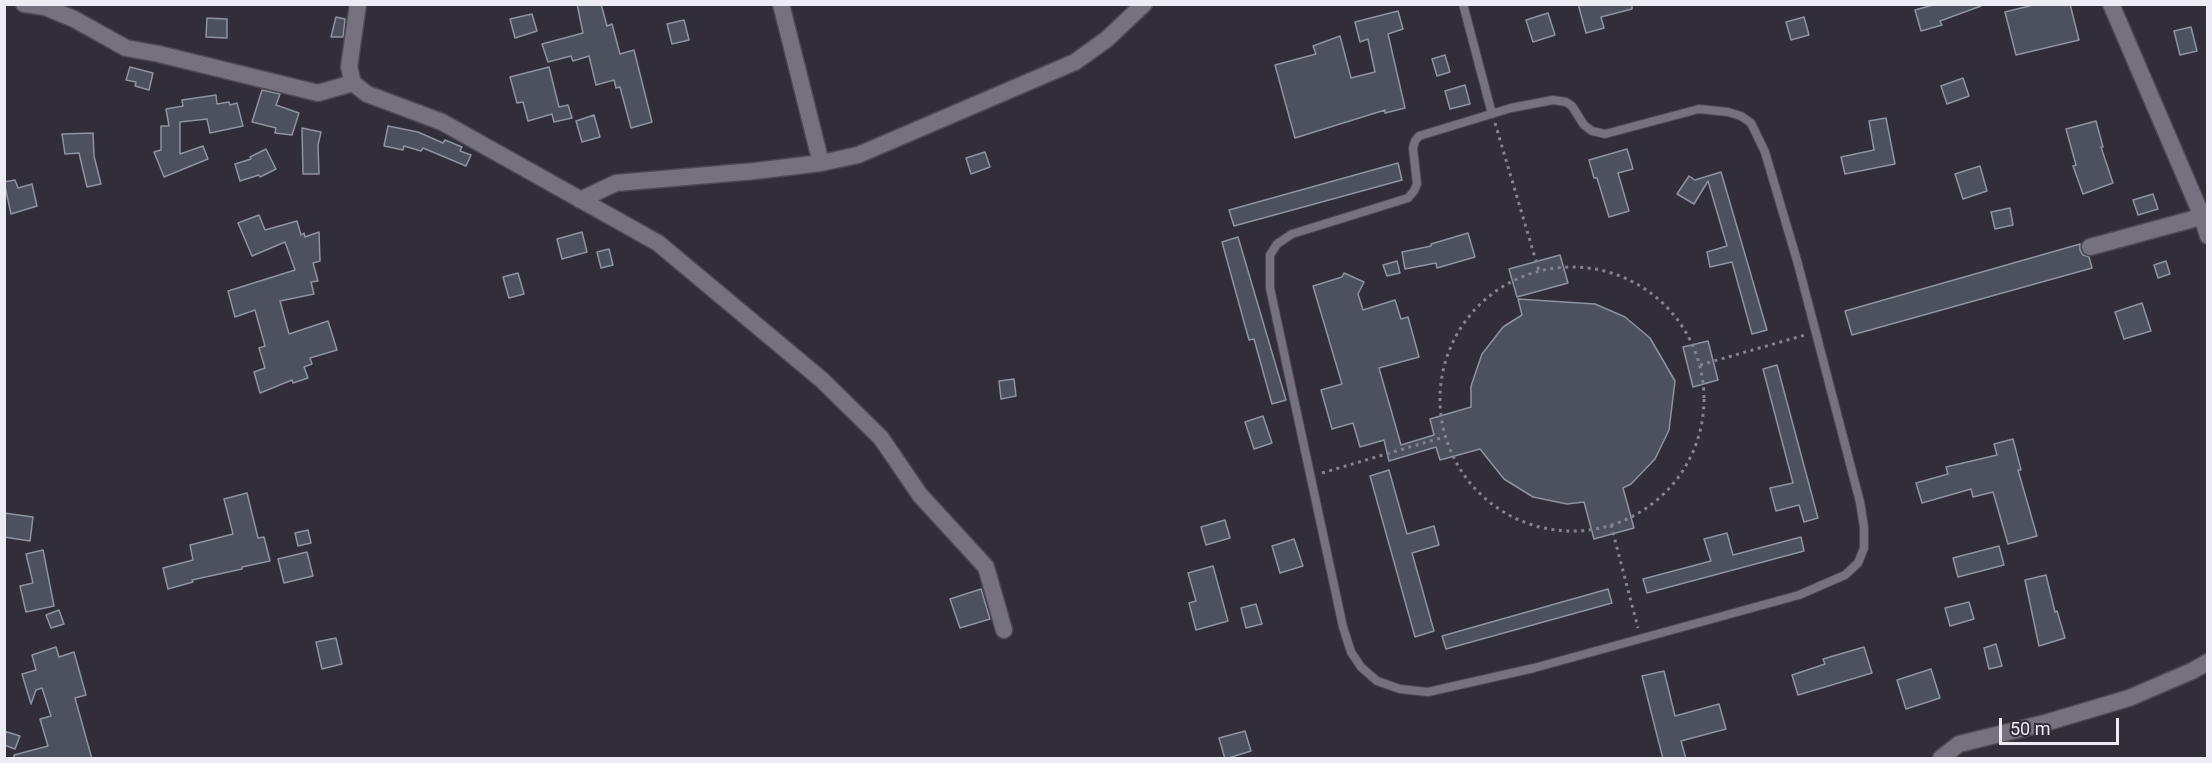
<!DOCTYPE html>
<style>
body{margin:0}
#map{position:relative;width:2212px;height:763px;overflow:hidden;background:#312e3a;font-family:Roboto,sans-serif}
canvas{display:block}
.frame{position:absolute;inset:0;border:6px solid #edebf3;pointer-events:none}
.scale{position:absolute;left:1999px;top:718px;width:120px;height:27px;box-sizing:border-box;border:3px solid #edebf3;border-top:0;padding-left:8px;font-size:18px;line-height:21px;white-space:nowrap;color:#edebf3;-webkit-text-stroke:4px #312e3a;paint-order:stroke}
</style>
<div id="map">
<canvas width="2212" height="763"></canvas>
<div class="frame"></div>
<div class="scale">50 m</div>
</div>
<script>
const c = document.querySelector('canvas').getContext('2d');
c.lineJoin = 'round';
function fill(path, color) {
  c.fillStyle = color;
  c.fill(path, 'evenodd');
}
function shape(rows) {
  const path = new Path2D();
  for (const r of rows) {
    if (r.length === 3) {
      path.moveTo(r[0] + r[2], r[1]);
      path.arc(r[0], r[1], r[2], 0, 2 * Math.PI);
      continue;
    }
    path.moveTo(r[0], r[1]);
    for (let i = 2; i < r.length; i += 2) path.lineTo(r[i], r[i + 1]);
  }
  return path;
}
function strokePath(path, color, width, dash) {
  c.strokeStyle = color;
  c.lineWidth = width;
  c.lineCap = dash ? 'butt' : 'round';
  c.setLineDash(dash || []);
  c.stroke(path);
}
const building = shape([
 [577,4,601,4,607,26,612,24,620,54,634,50,652,122,631,128,620,87,616,88,614,80,596,85,589,56,573,61,571,56,548,62,542,44,583,33,577,4],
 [1578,4,1632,4,1632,9,1601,17,1604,28,1586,33,1578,4],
 [1980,4,1981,6,1940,21,1942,25,1921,31,1915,10,1933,5,1980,4],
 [2037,4,2070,4,2079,40,2016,55,2005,12,2037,4],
 [1398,11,1403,29,1388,34,1405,108,1385,113,1385,110,1295,138,1275,65,1316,54,1313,46,1340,36,1351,78,1375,72,1368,39,1360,42,1355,22,1398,11],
 [1548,13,1555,35,1533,42,1526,20,1548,13],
 [532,14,537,31,515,38,510,19,532,14],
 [336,17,345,19,343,37,331,37,336,17],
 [1804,17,1809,35,1791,40,1786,22,1804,17],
 [207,18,227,19,227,38,206,37,207,18],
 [684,20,689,40,672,44,667,24,684,20],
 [2191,27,2197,51,2180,55,2174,31,2191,27],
 [1445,55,1450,72,1437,76,1432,59,1445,55],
 [130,67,153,73,149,90,135,86,136,82,126,80,130,67],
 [549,67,559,107,568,105,572,118,554,122,552,114,528,121,523,102,517,103,510,77,549,67],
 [1963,78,1969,96,1947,104,1941,86,1963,78],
 [1465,85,1470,104,1450,109,1445,91,1465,85],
 [262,90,280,94,276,105,299,113,292,135,275,133,276,128,252,122,262,90],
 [216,95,217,104,229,102,230,105,237,103,243,126,210,133,207,119,180,122,180,154,203,146,208,159,164,177,154,152,161,150,161,126,169,126,166,109,183,106,182,100,216,95],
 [594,115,600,137,582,142,576,121,594,115],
 [1886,118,1895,164,1845,174,1841,157,1874,150,1869,121,1886,118],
 [2096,121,2103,147,2101,147,2113,183,2083,194,2073,166,2076,165,2066,129,2096,121],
 [388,126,418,132,443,143,445,140,462,147,460,151,471,155,466,166,423,148,421,151,404,146,403,150,384,146,388,126],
 [302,128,321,132,318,145,319,174,303,174,302,128],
 [93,133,94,156,101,184,87,187,79,153,65,154,62,134,93,133],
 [266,149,276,169,260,177,259,175,240,181,235,164,251,159,250,157,266,149],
 [1627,149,1633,169,1618,173,1629,211,1609,217,1597,178,1594,178,1589,160,1627,149],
 [985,152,990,167,971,174,966,158,985,152],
 [1398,163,1402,180,1234,226,1229,210,1398,163],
 [1980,166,1987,191,1963,199,1955,174,1980,166],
 [1721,172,1767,330,1752,334,1732,262,1710,267,1707,252,1727,246,1708,181,1694,204,1677,194,1689,176,1695,180,1721,172],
 [15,180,18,188,32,184,37,206,11,214,4,182,15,180],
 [2153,194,2158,209,2138,215,2133,200,2153,194],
 [2010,208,2013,225,1995,229,1991,212,2010,208],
 [259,215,265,230,297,221,301,235,304,233,305,237,319,232,320,261,313,263,318,281,311,282,314,294,280,301,289,334,328,321,337,350,310,358,312,364,304,367,308,378,293,383,292,380,260,393,254,372,265,368,259,348,265,346,255,310,235,317,228,291,295,270,285,242,252,256,238,223,259,215],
 [582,232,587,252,562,259,557,239,582,232],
 [1468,233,1475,257,1437,268,1436,263,1405,269,1402,252,1431,246,1431,244,1468,233],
 [1238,237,1286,400,1272,404,1254,339,1249,340,1222,242,1238,237],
 [2080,244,2080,250,2083,255,2089,257,2092,268,1852,335,1845,311,2080,244],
 [609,249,613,265,601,268,597,252,609,249],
 [1560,255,1568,283,1517,297,1509,269,1560,255],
 [1397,261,1400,273,1387,276,1383,265,1397,261],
 [2166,261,2170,274,2158,278,2154,265,2166,261],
 [518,273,524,294,509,298,503,277,518,273],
 [1344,273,1364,282,1358,294,1363,310,1395,300,1401,319,1408,317,1419,357,1379,368,1401,445,1434,435,1430,419,1471,407,1471,386,1482,354,1503,327,1522,315,1518,299,1595,304,1625,317,1650,338,1675,381,1669,430,1655,459,1631,484,1623,488,1634,528,1594,539,1584,502,1567,504,1533,497,1504,479,1480,449,1440,460,1436,447,1389,461,1384,440,1360,447,1353,423,1332,429,1321,390,1342,384,1313,286,1342,277,1344,273],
 [2142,303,2151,331,2124,339,2115,312,2142,303],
 [1708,341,1718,380,1693,387,1683,347,1708,341],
 [1777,365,1818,518,1804,522,1799,505,1776,511,1770,488,1793,483,1763,369,1777,365],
 [1014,379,1016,396,1001,399,999,381,1014,379],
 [1263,416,1272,443,1254,449,1245,422,1263,416],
 [2013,439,2021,470,2018,470,2037,536,2008,544,1993,492,1973,497,1971,489,1922,503,1916,483,1948,474,1946,467,1997,455,1994,444,2013,439],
 [1389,470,1407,534,1434,526,1439,545,1412,553,1434,631,1415,637,1370,476,1389,470],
 [247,493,258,538,264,537,270,561,242,567,242,569,192,580,193,582,168,589,163,568,193,560,190,545,233,534,224,499,247,493],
 [4,513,33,517,30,541,4,537,4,513],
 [1225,520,1230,538,1206,545,1201,527,1225,520],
 [308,530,311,543,298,546,295,533,308,530],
 [1727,533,1733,555,1801,537,1804,551,1647,593,1643,579,1711,561,1704,539,1727,533],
 [1294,539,1303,566,1280,573,1272,546,1294,539],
 [1999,546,2004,565,1958,577,1953,558,1999,546],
 [43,550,54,606,26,612,20,586,33,583,26,554,43,550],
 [307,552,313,576,284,583,278,559,307,552],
 [1213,566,1228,621,1196,630,1189,603,1196,601,1188,573,1213,566],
 [2046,575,2055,612,2057,611,2065,638,2039,646,2025,580,2046,575],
 [981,589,990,619,960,628,950,599,981,589],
 [1608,589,1612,603,1446,649,1442,636,1608,589],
 [1969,602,1974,619,1950,626,1945,608,1969,602],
 [1256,604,1262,624,1246,628,1241,608,1256,604],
 [59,610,64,624,51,628,46,615,59,610],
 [336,638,342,664,322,669,316,642,336,638],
 [1996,644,2002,666,1989,669,1984,648,1996,644],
 [56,647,59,657,74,652,86,695,75,698,92,759,14,759,14,755,48,746,40,719,51,716,42,688,36,690,31,704,22,674,36,670,32,655,56,647],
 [1864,647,1872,673,1798,695,1792,675,1825,664,1823,659,1864,647],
 [1931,669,1940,698,1906,709,1897,680,1931,669],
 [1664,671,1675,716,1719,704,1726,729,1681,741,1686,759,1663,759,1642,676,1664,671],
 [4,731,20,736,15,749,4,745,4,731],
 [1245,731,1251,751,1225,759,1219,738,1245,731]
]);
fill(building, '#4d515e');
strokePath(building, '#8e93a1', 1.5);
const lane = shape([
 [1463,4,1492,114],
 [1553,100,1566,102,1572,106,1584,125,1592,131,1605,134,1699,109,1728,112,1741,116,1751,123,1765,152,1798,264,1860,502,1864,527,1864,548,1858,563,1845,575,1799,595,1534,668,1428,692,1400,689,1377,681,1361,667,1351,652,1343,627,1270,288,1270,255,1277,244,1292,234,1408,198,1414,191,1417,184,1413,148,1415,141,1419,136,1511,108,1553,100]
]);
const street = shape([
 [24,4,45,7,74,19,126,48,159,54,318,93,353,83],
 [358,4,349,67,353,83,367,94,442,122,658,243,822,380,881,438,920,495,986,567,1004,630],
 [781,4,821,163],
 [2111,4,2202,216,2208,236],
 [580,200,616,183,755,171,821,163,858,155,1075,62,1107,39,1144,4],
 [2090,247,2208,215],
 [1941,758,1959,744,2045,723,2129,698,2192,671,2208,662]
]);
strokePath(lane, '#4c4953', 10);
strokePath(street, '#4c4953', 19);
strokePath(shape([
 [1495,123,1539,271],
 [1572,399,132],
 [1700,365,1805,335],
 [1322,473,1444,437],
 [1611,525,1638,628]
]), '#84828c', 3, [3, 4.5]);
strokePath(lane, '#75717f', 8);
strokePath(street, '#75717f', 16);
</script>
